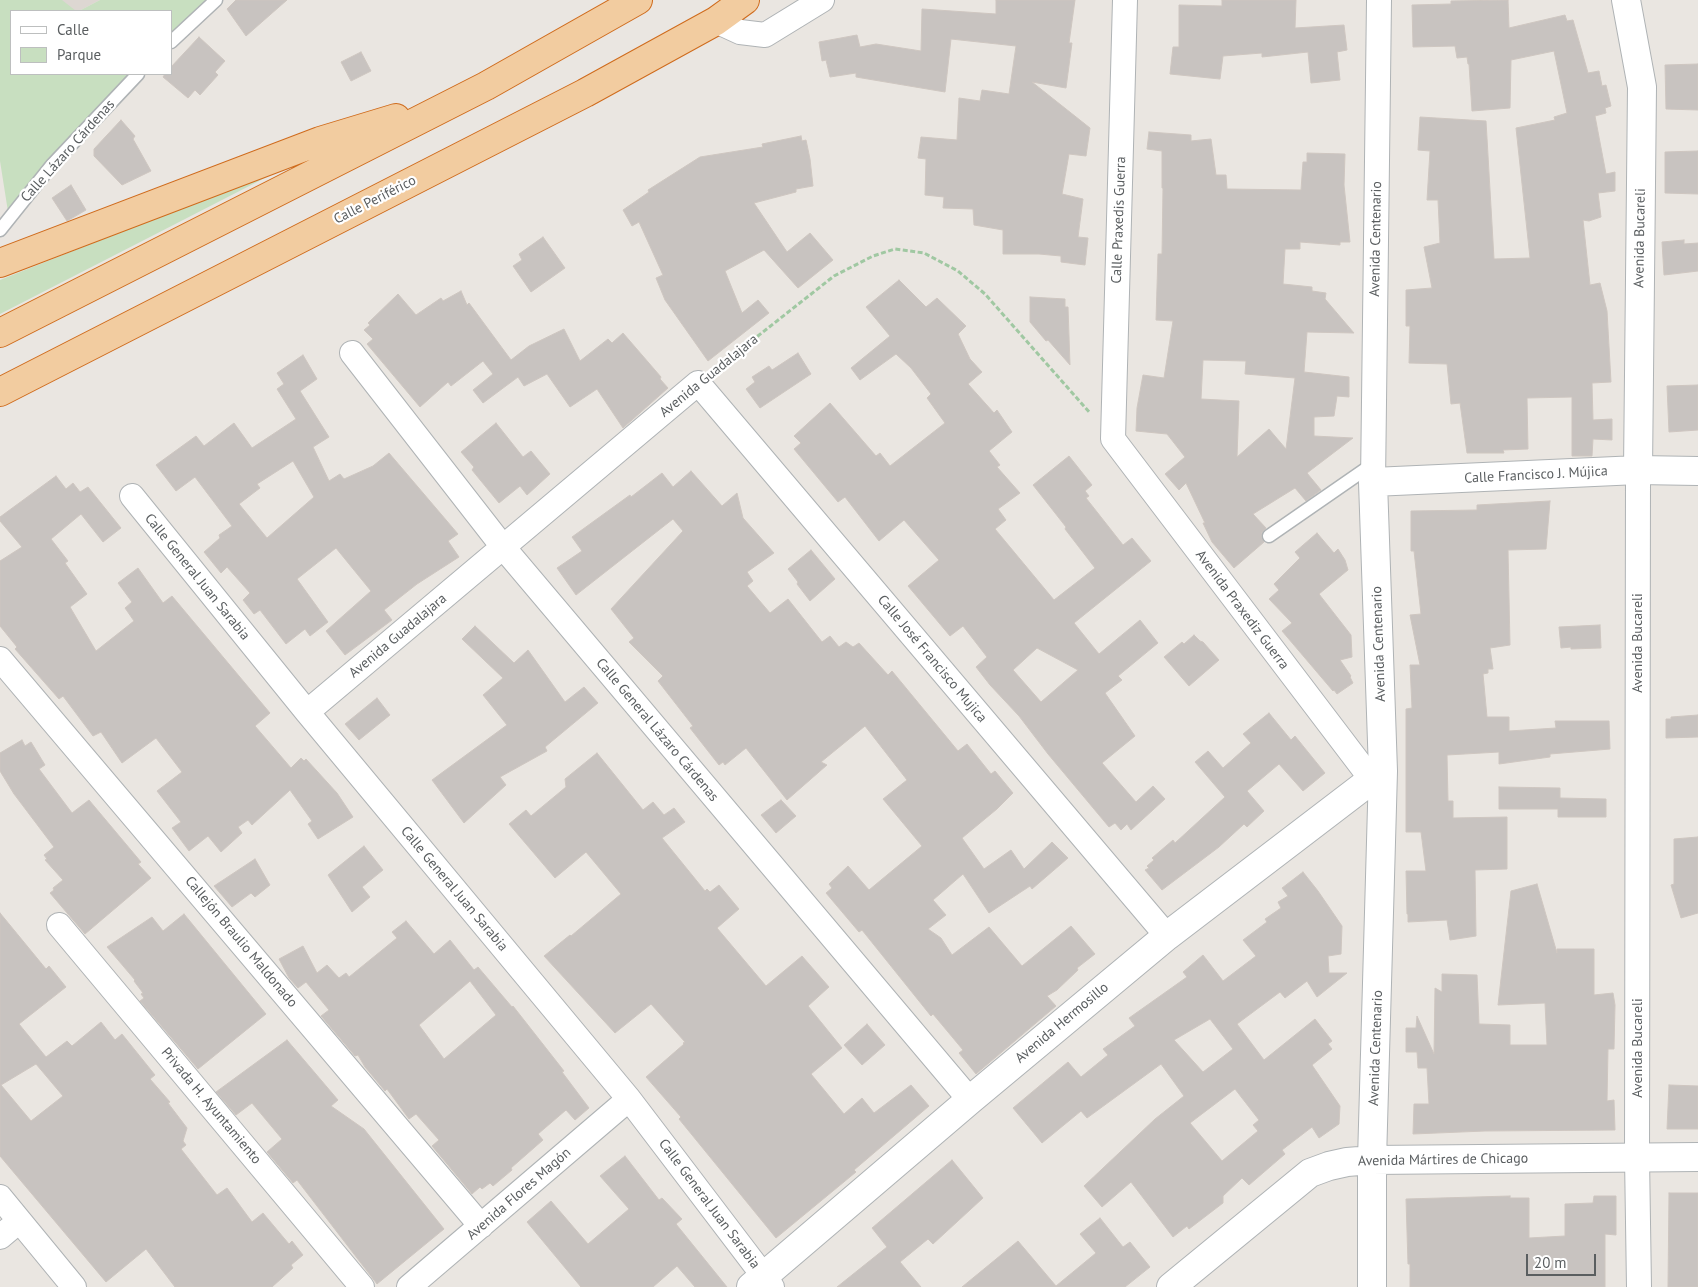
<!DOCTYPE html>
<meta charset="utf-8">
<style>
body{margin:0}
#map{position:relative;width:1698px;height:1287px;overflow:hidden;background:#eae6e1;font-family:"PT Sans",sans-serif}
canvas{display:block}
.legend{position:absolute;left:10px;top:10px;width:162px;height:65px;box-sizing:border-box;background:#fff;border:1px solid #bdbfbf;margin:0;padding:6px 9px;list-style:none;font-size:15px;color:#5a5e60}
.legend li{display:flex;align-items:center;gap:10px;height:25px}
.legend b{width:25px;border:1px solid #bdbfbf}
.scale{position:absolute;left:1526px;top:1254px;width:70px;height:22px;box-sizing:border-box;border:2px solid #5a5e60;border-top:0;padding-left:6px;font-size:15px;line-height:18px;white-space:nowrap;color:#5a5e60;-webkit-text-stroke:4px #fff;paint-order:stroke}
</style>
<div id="map">
<canvas width="1698" height="1287"></canvas>
<ul class="legend">
<li><b style="height:6px;background:#fff"></b>Calle</li>
<li><b style="height:14px;background:#c8dfc0"></b>Parque</li>
</ul>
<div class="scale">20 m</div>
</div>
<script>
const c = document.querySelector('canvas').getContext('2d');
c.lineJoin = 'round';
function fill(path, color) {
  c.fillStyle = color;
  c.fill(path, 'evenodd');
}
function shape(rows) {
  const path = new Path2D();
  for (const r of rows) {
    path.moveTo(r[0], r[1]);
    for (let i = 2; i < r.length; i += 2) path.lineTo(r[i], r[i + 1]);
  }
  return path;
}
function strokePath(path, color, width, dash) {
  c.strokeStyle = color;
  c.lineWidth = width;
  c.lineCap = dash ? 'butt' : 'round';
  c.setLineDash(dash || []);
  c.stroke(path);
}
function label(font, color, halo, rows, align = 'center') {
  c.font = font + ' "PT Sans",sans-serif';
  c.lineWidth = 4.5;
  c.setLineDash([]);
  c.textBaseline = 'middle';
  c.strokeStyle = halo;
  c.fillStyle = color;
  for (const [text, x, y, turn = 0] of rows) {
    c.save();
    c.translate(x, y);
    c.rotate((+turn || 0) * Math.PI / 180);
    c.textAlign = isNaN(turn) ? turn : align;
    if (halo) c.strokeText(text, 0, 0);
    c.fillText(text, 0, 0);
    c.restore();
  }
}
fill(shape([
 [34,0,100,0,79,11,48,11]
]), '#ddd7d2');
fill(shape([
 [0,0,62,0,76,11,11,11,11,74,138,74,9,218,0,161],
 [100,0,216,0,171,42,171,11,79,11],
 [296,162,0,314,0,280]
]), '#c8dfc0');
const building = shape([
 [236,0,287,0,246,36,227,9,236,0],
 [996,0,1075,0,1069,43,1072,43,1066,88,1032,82,1090,128,1086,156,1069,154,1062,194,1083,199,1078,237,1088,238,1085,265,1061,262,1061,256,1039,254,1003,254,1003,230,974,225,973,209,943,208,944,197,925,195,926,159,918,158,921,137,957,140,959,98,980,101,982,90,1009,94,1016,46,951,39,945,92,856,77,856,73,830,77,826,60,822,61,819,42,857,35,860,47,876,44,921,51,922,9,996,14,996,0],
 [1222,0,1296,0,1295,28,1344,25,1347,50,1337,52,1340,80,1311,83,1308,52,1262,57,1262,53,1223,56,1220,79,1170,74,1173,47,1179,47,1179,5,1222,6,1222,0],
 [1508,0,1509,28,1565,15,1567,21,1573,20,1588,73,1599,71,1602,86,1606,85,1611,106,1605,108,1606,113,1595,116,1606,174,1615,172,1615,191,1598,193,1601,217,1589,221,1583,220,1590,285,1600,283,1607,311,1611,382,1592,383,1593,420,1612,419,1612,440,1593,439,1592,456,1572,456,1572,397,1527,398,1528,449,1503,450,1504,453,1467,453,1460,403,1451,404,1447,364,1409,363,1410,326,1406,326,1406,290,1432,288,1424,247,1440,243,1438,200,1427,200,1430,151,1418,150,1420,117,1486,121,1494,259,1530,258,1516,128,1555,120,1554,117,1567,113,1554,51,1511,60,1510,108,1472,111,1469,64,1468,64,1467,57,1457,58,1455,46,1413,47,1412,5,1451,4,1451,1,1508,0],
 [199,37,225,61,215,72,218,75,200,95,195,90,188,98,163,77,165,74,171,74,171,67,199,37],
 [361,52,371,71,351,81,341,62,361,52],
 [1698,64,1698,110,1666,109,1665,65,1698,64],
 [121,120,135,136,133,139,151,171,122,185,94,156,94,149,121,120],
 [1149,132,1191,135,1191,141,1211,139,1216,175,1226,175,1227,189,1301,190,1303,162,1307,162,1307,153,1345,154,1344,185,1350,242,1340,242,1340,245,1300,242,1300,249,1285,249,1283,284,1312,287,1312,291,1326,293,1325,299,1354,333,1307,332,1304,372,1349,377,1349,397,1337,396,1334,416,1314,417,1314,436,1353,438,1307,473,1321,490,1306,501,1295,488,1253,514,1266,528,1262,532,1261,536,1264,542,1234,568,1212,542,1203,523,1205,523,1186,483,1179,490,1165,474,1185,457,1167,434,1136,431,1137,408,1143,375,1164,378,1173,321,1156,320,1158,254,1162,254,1163,188,1162,188,1162,151,1147,149,1149,132],
 [1203,360,1246,361,1245,374,1295,378,1286,449,1269,429,1237,457,1239,401,1201,399,1203,360],
 [801,136,802,141,806,140,810,159,813,186,796,189,796,192,754,203,787,252,810,233,833,260,798,288,764,250,725,271,742,313,758,300,769,313,708,361,665,300,656,278,663,275,639,222,632,226,623,210,649,192,648,190,700,157,763,147,762,144,801,136],
 [1698,151,1698,194,1665,193,1665,152,1698,151],
 [71,185,86,210,67,221,52,198,71,185],
 [543,237,565,268,531,292,513,266,522,260,519,254,543,237],
 [1684,240,1684,244,1698,243,1698,271,1664,275,1662,242,1684,240],
 [899,280,926,307,937,298,966,326,958,334,970,359,982,372,968,384,994,413,997,410,1012,432,989,451,1000,465,997,467,1020,493,998,509,1006,520,995,529,1054,600,1095,568,1065,529,1066,527,1033,485,1069,456,1092,485,1085,491,1089,496,1086,498,1123,545,1132,538,1151,561,1074,623,1099,654,1140,620,1158,643,1118,676,1122,680,1105,693,1135,736,1102,763,1136,802,1153,786,1165,799,1131,830,1127,824,1121,830,1115,823,1109,827,1048,754,1019,716,990,685,976,667,987,657,963,626,950,636,908,586,939,560,904,520,879,541,845,497,838,502,794,449,801,443,794,436,830,403,876,456,880,453,890,466,945,423,927,398,931,394,911,368,896,354,860,380,851,368,890,336,866,307,899,280],
 [1037,648,1078,670,1041,702,1013,670,1037,648],
 [461,291,467,305,469,303,511,360,529,346,564,329,580,361,608,339,612,343,623,333,661,377,660,379,668,388,623,428,597,389,570,407,547,374,524,386,518,377,483,403,473,390,493,374,483,361,451,386,448,382,420,407,367,344,373,339,364,330,370,325,368,323,398,294,416,315,441,298,443,301,461,291],
 [1030,297,1065,299,1065,307,1068,307,1070,365,1048,340,1046,341,1030,322,1030,297],
 [798,353,811,374,760,408,746,389,755,382,752,377,769,366,772,370,798,353],
 [303,355,317,379,300,391,329,437,313,447,329,481,340,474,344,479,373,466,389,453,458,534,448,541,459,557,417,584,384,610,392,620,345,655,326,631,371,591,336,548,297,579,328,622,310,636,305,629,286,644,260,610,254,614,243,600,250,593,227,567,221,573,204,552,220,538,219,535,232,526,195,477,176,491,156,465,196,436,204,446,234,423,252,448,296,419,277,389,284,384,277,373,303,355],
 [293,461,314,497,267,538,239,504,260,488,257,484,293,461],
 [1698,385,1698,430,1669,432,1667,386,1698,385],
 [496,423,523,457,531,451,550,474,527,495,520,486,499,503,472,470,474,467,461,452,496,423],
 [691,471,722,506,737,493,743,518,774,553,747,572,753,581,747,586,770,613,788,599,822,642,830,636,839,647,846,642,853,647,859,643,888,675,892,671,958,751,967,744,991,774,995,771,1013,793,997,809,962,838,984,869,1011,850,1024,869,1052,842,1068,858,1032,889,1030,886,989,913,963,874,933,900,946,915,928,929,941,938,952,955,989,927,1022,966,1071,926,1095,954,1077,968,1078,970,1057,990,1047,996,1056,1006,976,1074,959,1053,963,1050,933,1014,931,1016,862,930,859,932,826,893,832,888,829,884,848,866,869,890,922,846,883,799,907,780,865,726,821,762,827,765,787,800,746,748,725,765,723,762,719,765,690,728,693,726,658,681,663,676,629,642,634,638,611,609,683,531,673,519,576,595,557,568,582,551,572,537,630,495,631,497,662,473,673,487,691,471],
 [56,476,66,489,73,483,80,492,88,487,121,528,103,542,81,514,51,539,68,561,65,563,87,594,70,607,96,651,134,621,125,608,132,602,118,583,138,568,163,603,172,596,270,713,255,726,291,768,301,758,304,761,306,759,337,793,353,817,318,839,308,824,312,821,290,790,252,825,248,820,238,827,242,833,221,852,208,836,189,851,172,828,181,822,157,791,182,772,156,738,122,763,101,732,93,736,63,696,59,699,15,649,17,647,0,626,0,561,22,547,0,521,0,517,56,476],
 [1550,501,1546,549,1508,550,1510,645,1490,648,1493,669,1488,669,1488,673,1483,674,1487,717,1509,717,1509,731,1556,728,1555,721,1609,721,1610,749,1550,754,1550,757,1499,764,1499,752,1447,755,1448,801,1453,801,1453,818,1507,817,1507,869,1475,870,1476,936,1450,940,1447,920,1408,922,1408,914,1407,914,1406,871,1426,871,1421,832,1406,832,1406,709,1412,708,1410,665,1420,665,1410,615,1421,614,1414,551,1411,551,1411,511,1477,510,1477,505,1550,501],
 [1317,533,1334,553,1338,549,1345,560,1348,570,1319,594,1351,635,1352,657,1340,660,1351,676,1350,677,1353,683,1337,694,1334,690,1333,691,1282,631,1292,623,1269,599,1279,590,1274,584,1300,558,1295,552,1317,533],
 [811,550,835,579,810,601,797,584,798,582,788,569,811,550],
 [1600,625,1601,648,1571,649,1571,647,1561,648,1559,627,1600,625],
 [475,626,514,663,528,650,565,702,584,687,598,703,545,747,547,751,500,777,506,785,464,823,432,780,507,725,483,695,503,678,462,639,475,626],
 [1194,635,1200,641,1203,642,1219,660,1189,686,1164,657,1182,642,1184,644,1194,635],
 [377,698,390,715,359,740,345,724,377,698],
 [1269,713,1291,740,1295,736,1325,773,1303,791,1279,764,1247,791,1264,811,1247,827,1244,824,1219,847,1162,890,1145,870,1149,868,1147,866,1154,860,1152,858,1173,840,1175,843,1225,797,1195,762,1208,751,1223,768,1251,743,1243,734,1269,713],
 [1698,715,1698,737,1666,738,1666,719,1671,719,1671,717,1698,715],
 [22,740,25,746,31,742,45,765,39,769,72,813,89,800,141,862,138,864,151,878,85,934,50,893,54,890,53,888,63,880,45,860,47,859,44,855,54,847,14,794,0,771,0,753,22,740],
 [597,753,643,810,653,802,664,815,674,808,685,822,662,838,705,891,707,889,710,892,719,885,739,909,717,928,766,986,802,956,829,987,808,1006,842,1048,811,1074,844,1114,862,1098,874,1113,911,1085,929,1106,854,1170,856,1172,776,1238,679,1119,681,1117,646,1077,684,1044,683,1043,685,1042,651,1004,615,1033,544,956,570,935,571,936,621,894,586,852,555,878,509,824,526,810,531,816,566,787,565,779,597,753],
 [1499,787,1560,788,1560,798,1606,799,1606,817,1558,817,1558,809,1499,809,1499,787],
 [781,800,796,816,776,833,761,815,781,800],
 [1698,837,1698,913,1681,918,1671,885,1674,884,1674,839,1698,837],
 [364,846,383,870,362,887,370,897,352,912,328,875,364,846],
 [255,859,270,885,255,897,251,893,232,907,214,886,255,859],
 [1303,872,1318,891,1342,926,1341,954,1328,956,1329,973,1347,973,1317,997,1307,981,1285,998,1280,992,1237,1024,1264,1060,1315,1019,1332,1041,1328,1044,1332,1049,1312,1065,1340,1106,1339,1124,1319,1138,1312,1127,1282,1150,1285,1154,1249,1185,1242,1178,1223,1196,1223,1203,1189,1229,1187,1226,1173,1237,1131,1182,1102,1207,1084,1186,1155,1119,1184,1096,1161,1064,1087,1118,1081,1111,1042,1143,1013,1108,1068,1062,1081,1077,1108,1055,1103,1049,1135,1026,1129,1018,1187,977,1183,972,1203,955,1223,981,1256,956,1243,940,1267,922,1265,919,1281,908,1278,902,1288,896,1282,888,1303,872],
 [1210,1019,1233,1049,1203,1072,1174,1040,1210,1019],
 [1235,1089,1259,1120,1253,1125,1258,1131,1222,1161,1190,1123,1235,1089],
 [1537,884,1557,953,1557,949,1594,949,1594,995,1613,993,1615,1005,1614,1049,1608,1049,1607,1101,1614,1100,1615,1130,1485,1131,1413,1134,1414,1104,1429,1104,1427,1068,1418,1068,1417,1052,1406,1052,1406,1028,1416,1028,1417,1016,1434,1054,1435,988,1442,992,1442,974,1477,975,1479,1024,1510,1025,1510,1045,1547,1045,1545,1003,1498,1005,1511,891,1537,884],
 [0,913,46,969,49,966,66,987,19,1024,46,1057,67,1041,72,1046,101,1022,115,1040,122,1034,155,1075,150,1079,170,1102,168,1103,187,1128,183,1141,186,1145,181,1149,217,1195,227,1188,252,1222,263,1213,289,1244,292,1241,303,1255,291,1265,293,1268,272,1287,175,1287,146,1249,106,1282,0,1156,0,913],
 [36,1064,63,1096,31,1121,1,1085,36,1064],
 [184,914,266,1014,198,1069,140,1001,144,998,141,994,143,993,134,981,135,980,107,947,152,917,163,931,184,914],
 [406,921,434,954,450,940,474,970,478,967,512,1007,513,1006,564,1071,562,1072,589,1108,575,1120,566,1110,538,1134,543,1140,511,1168,512,1170,493,1186,490,1183,482,1189,480,1187,472,1194,432,1146,439,1140,416,1114,409,1119,387,1089,385,1091,365,1067,358,1055,355,1056,321,1016,329,1010,306,982,298,988,289,978,279,959,303,946,317,973,327,965,339,978,346,973,349,977,397,938,392,932,406,921],
 [470,981,496,1015,444,1059,419,1025,470,981],
 [867,1024,885,1045,862,1065,844,1045,867,1024],
 [287,1040,338,1100,331,1106,364,1129,444,1229,377,1284,297,1180,293,1183,267,1152,282,1139,252,1103,236,1115,216,1092,287,1040],
 [1669,1085,1698,1086,1698,1129,1667,1129,1669,1085],
 [625,1156,659,1200,662,1198,682,1219,676,1224,727,1287,695,1287,677,1266,653,1287,581,1287,527,1222,551,1201,588,1244,629,1209,600,1176,625,1156],
 [952,1160,983,1198,933,1244,928,1239,900,1262,921,1287,837,1287,887,1247,872,1228,952,1160],
 [1669,1193,1698,1193,1698,1287,1668,1287,1669,1193],
 [1510,1196,1510,1198,1529,1198,1529,1238,1565,1236,1565,1204,1593,1203,1594,1196,1616,1196,1616,1235,1605,1234,1605,1287,1410,1287,1410,1264,1408,1264,1406,1199,1510,1196],
 [1100,1218,1123,1247,1130,1242,1150,1267,1125,1287,962,1287,1018,1241,1056,1286,1096,1253,1080,1234,1100,1218]
]);
fill(building, '#c8c3c0');
strokePath(building, '#cec6c0', 1);
const service = shape([
 [171,42,216,0],
 [0,230,52,165,138,74],
 [1269,536,1373,464]
]);
const minor = shape([
 [1125,0,1113,439,1372,780],
 [716,21,740,32,765,35,822,0],
 [352,353,503,547,970,1100],
 [1638,470,1637,1157,1639,1287],
 [1373,482,1379,0],
 [132,496,307,712,629,1099,772,1287],
 [0,659,481,1226],
 [307,712,698,383,1167,936],
 [59,925,362,1287],
 [0,1197,74,1287],
 [0,1237,19,1221],
 [409,1287,629,1099]
]);
const tertiary = shape([
 [1626,0,1642,87,1638,470],
 [751,1287,970,1100,1167,936,1383,771],
 [1171,1287,1310,1173,1329,1166,1347,1162,1372,1160,1698,1157],
 [1372,1287,1372,1160,1383,771,1373,482,1638,470,1698,471]
]);
const trunk = shape([
 [0,263,320,141,396,118],
 [0,333,486,86,638,0],
 [0,392,585,93,716,21,745,0]
]);
strokePath(service, '#afb3b5', 15);
strokePath(minor, '#afb3b5', 26);
strokePath(tertiary, '#afb3b5', 30);
strokePath(trunk, '#cf6b1c', 30);
strokePath(shape([
 [716,369,834,276,873,256,895,249,924,253,958,271,985,294,1090,413]
]), '#a0c8a2', 3, [5, 2.5]);
strokePath(service, '#fff', 12);
strokePath(minor, '#fff', 24);
strokePath(tertiary, '#fff', 28);
strokePath(trunk, '#f2cca0', 28);
label('14px', '#5a5e60', '#fff', [
 ["Calle Lázaro Cárdenas",68,151,-48],
 ["Calle Periférico",375,200,-27],
 ["Calle Praxedis Guerra",1119,220,-88],
 ["Avenida Bucareli",1640,238,-89],
 ["Avenida Centenario",1376,239,-89],
 ["Avenida Guadalajara",709,376,-39],
 ["Calle Francisco J. Mújica",1536,475,-3],
 ["Calle General Juan Sarabia",197,577,51],
 ["Avenida Praxediz Guerra",1242,610,53],
 ["Avenida Guadalajara",398,636,-40],
 ["Avenida Bucareli",1638,643,-90],
 ["Avenida Centenario",1379,644,-92],
 ["Calle José Francisco Mujica",932,659,50],
 ["Calle General Lázaro Cárdenas",657,730,50],
 ["Calle General Juan Sarabia",454,889,50],
 ["Callejón Braulio Maldonado",241,942,50],
 ["Avenida Hermosillo",1062,1023,-40],
 ["Avenida Centenario",1376,1048,-88],
 ["Avenida Bucareli",1638,1048,-90],
 ["Privada H. Ayuntamiento",211,1106,50],
 ["Avenida Mártires de Chicago",1443,1160,-1],
 ["Avenida Flores Magón",519,1194,-41],
 ["Calle General Juan Sarabia",709,1204,53]
]);
</script>
